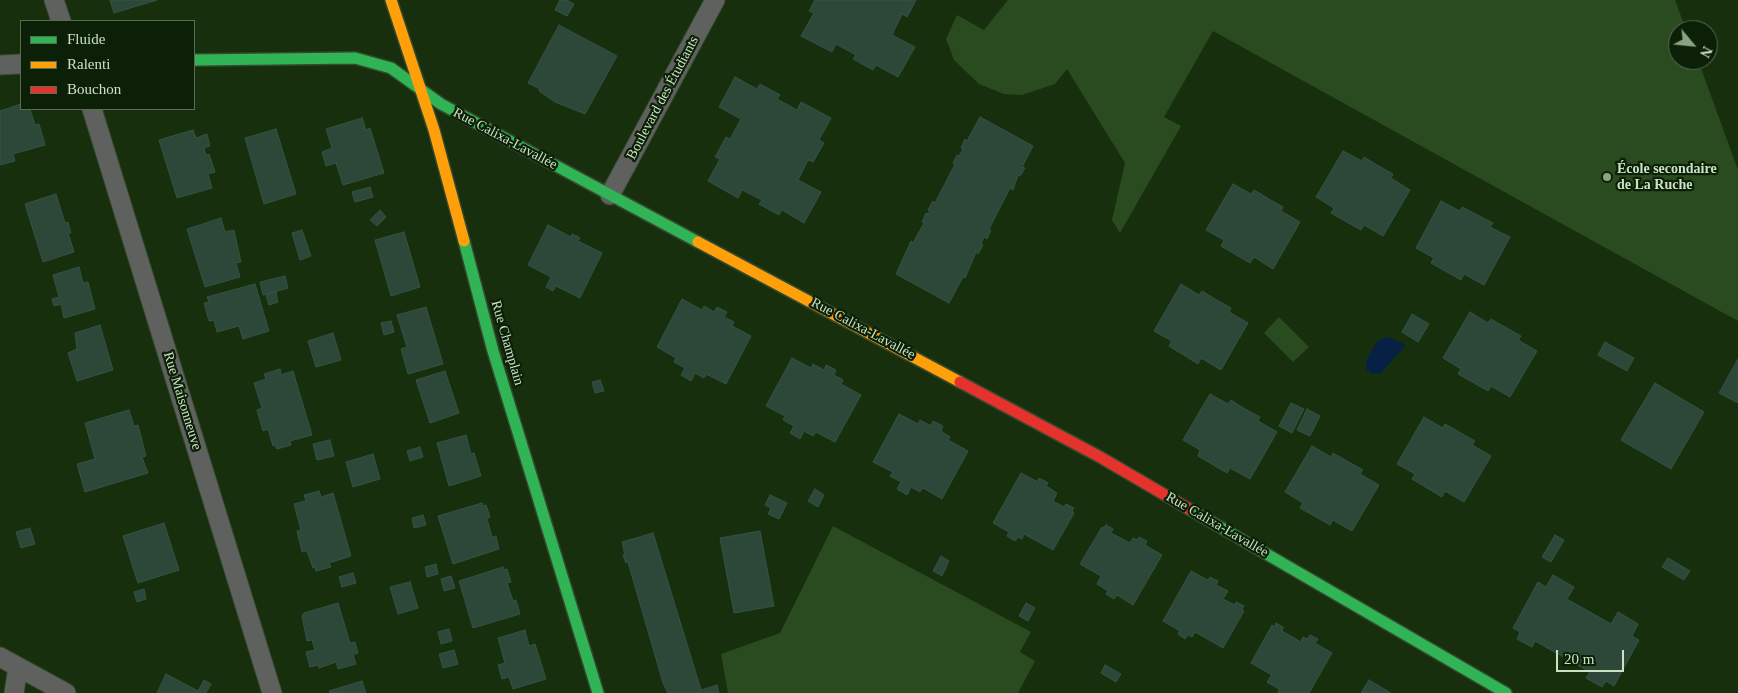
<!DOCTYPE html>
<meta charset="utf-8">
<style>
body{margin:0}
#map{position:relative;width:1738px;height:693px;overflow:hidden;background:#172f0d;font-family:Georgia,serif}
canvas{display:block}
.legend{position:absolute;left:20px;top:20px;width:175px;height:90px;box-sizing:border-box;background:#0c1f07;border:1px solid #586d52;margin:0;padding:6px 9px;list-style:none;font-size:15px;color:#cae2c3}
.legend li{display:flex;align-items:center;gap:10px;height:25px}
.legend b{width:25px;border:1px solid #586d52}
.north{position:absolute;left:1668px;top:20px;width:50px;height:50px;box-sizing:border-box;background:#0c1f07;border:1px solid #586d52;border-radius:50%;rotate:118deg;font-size:14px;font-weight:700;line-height:20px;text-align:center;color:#cae2c3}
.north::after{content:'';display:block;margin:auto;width:18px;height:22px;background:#8ba383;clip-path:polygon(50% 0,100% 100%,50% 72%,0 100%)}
.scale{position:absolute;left:1556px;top:650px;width:68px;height:22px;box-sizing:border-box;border:2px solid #cae2c3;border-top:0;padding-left:6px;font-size:15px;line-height:18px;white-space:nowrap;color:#cae2c3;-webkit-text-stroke:4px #0c1f07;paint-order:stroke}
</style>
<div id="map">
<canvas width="1738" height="693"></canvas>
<ul class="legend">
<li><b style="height:6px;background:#30b455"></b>Fluide</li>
<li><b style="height:6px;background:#ff9f0a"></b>Ralenti</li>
<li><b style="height:6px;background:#e5322d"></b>Bouchon</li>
</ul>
<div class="north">N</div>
<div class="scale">20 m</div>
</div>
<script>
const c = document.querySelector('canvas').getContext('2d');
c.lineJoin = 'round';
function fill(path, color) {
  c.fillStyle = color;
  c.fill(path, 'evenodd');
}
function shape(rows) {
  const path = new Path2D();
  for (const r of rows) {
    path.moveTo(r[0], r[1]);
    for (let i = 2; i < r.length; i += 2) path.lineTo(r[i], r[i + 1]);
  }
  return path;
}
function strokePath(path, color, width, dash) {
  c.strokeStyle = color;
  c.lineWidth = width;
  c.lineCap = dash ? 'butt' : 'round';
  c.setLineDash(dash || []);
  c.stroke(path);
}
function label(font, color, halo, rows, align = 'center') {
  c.font = font + ' Georgia,serif';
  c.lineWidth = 4.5;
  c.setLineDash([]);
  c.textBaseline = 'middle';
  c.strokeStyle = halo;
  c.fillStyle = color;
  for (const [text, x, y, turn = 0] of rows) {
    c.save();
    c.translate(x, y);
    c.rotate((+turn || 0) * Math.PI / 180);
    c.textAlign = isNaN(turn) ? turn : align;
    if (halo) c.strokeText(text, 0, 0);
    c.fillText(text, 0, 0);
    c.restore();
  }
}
fill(shape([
 [1008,0,1675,0,1686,30,1678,30,1678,60,1698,60,1738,170,1738,321,1213,31,1164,117,1181,126,1120,233,1112,220,1125,163,1067,69,1055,84,1022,95,1004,94,979,84,954,60,946,39,957,15,984,30],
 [1279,317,1309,347,1293,362,1264,333],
 [833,526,1031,632,1020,652,1035,661,1018,693,728,693,721,654,780,633]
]), '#2a4b1f');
fill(shape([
 [1385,337,1392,338,1399,343,1402,342,1405,346,1381,373,1372,374,1366,369,1366,361,1376,343]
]), '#062145');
const building = shape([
 [110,0,157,0,114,13,110,0],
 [560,0,567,0,574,4,567,16,555,10,560,0],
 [815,0,916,0,907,17,902,14,892,35,915,47,898,77,876,65,873,70,853,59,856,55,836,44,832,52,801,36,814,13,809,11,815,0],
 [559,25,617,56,585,114,555,102,539,91,540,89,528,83,559,25],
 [735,77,757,89,760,84,780,95,777,99,797,110,801,102,831,118,819,140,824,143,813,162,808,160,798,180,821,192,804,223,782,210,779,215,759,204,762,200,742,190,738,198,708,181,720,159,715,157,726,137,730,139,741,119,719,107,735,77],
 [21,104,21,109,30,109,35,125,39,124,45,145,13,154,15,161,0,165,0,111,21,104],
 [980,117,1033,146,1022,167,1025,168,1020,176,1018,175,1013,190,1010,188,989,229,991,230,987,239,984,237,981,244,983,245,978,254,976,252,965,278,963,277,949,303,896,274,911,241,913,243,924,223,922,222,926,213,928,214,930,211,928,210,933,201,935,203,955,164,953,163,957,155,959,156,963,149,961,148,965,139,967,141,980,117],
 [362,118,366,130,370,128,384,173,343,185,336,163,326,166,322,152,332,148,326,129,362,118],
 [276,129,296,194,264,204,245,138,276,129],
 [193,130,196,138,207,134,210,146,204,148,206,155,209,154,215,172,208,174,212,188,177,198,159,140,193,130],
 [1343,151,1362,161,1364,157,1377,165,1393,174,1391,178,1410,190,1383,236,1364,225,1361,230,1345,221,1331,213,1334,208,1316,197,1343,151],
 [1233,184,1251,194,1254,190,1269,199,1283,207,1281,211,1300,222,1273,269,1254,257,1250,263,1221,246,1224,240,1206,230,1233,184],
 [370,187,373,197,355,202,352,192,370,187],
 [56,194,65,223,68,222,71,233,68,233,74,252,43,262,25,204,56,194],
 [1441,201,1460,211,1462,207,1493,223,1490,227,1510,237,1484,285,1464,274,1461,280,1431,263,1434,258,1416,248,1441,201],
 [380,210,386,217,377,226,370,220,380,210],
 [221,218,225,232,234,230,241,262,236,263,240,277,205,287,187,229,221,218],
 [548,225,571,237,572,234,577,236,580,238,578,241,602,253,580,298,556,286,553,291,546,287,551,277,528,265,548,225],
 [302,230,311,256,300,260,292,233,302,230],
 [404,232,420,287,391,296,375,240,404,232],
 [79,267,83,283,88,282,95,309,64,318,61,304,54,306,52,299,59,297,53,275,79,267],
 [285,276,288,288,263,295,260,282,285,276],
 [255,284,269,331,243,339,239,326,217,332,214,320,209,321,204,303,209,302,207,297,255,284],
 [1181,284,1199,295,1202,291,1215,299,1231,308,1229,312,1248,323,1221,370,1201,358,1198,364,1169,346,1172,341,1154,331,1181,284],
 [276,292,278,302,269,305,266,295,276,292],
 [682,299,702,310,704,306,714,312,717,307,727,312,724,317,734,322,732,326,751,336,726,384,706,374,704,378,695,373,691,381,681,375,685,368,674,362,676,358,657,347,682,299],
 [426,307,443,364,408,374,401,349,407,347,397,315,426,307],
 [1470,312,1488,323,1491,319,1505,327,1521,336,1518,340,1537,351,1510,397,1491,386,1488,391,1458,374,1461,369,1443,358,1470,312],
 [1412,314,1429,324,1418,342,1402,332,1412,314],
 [391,321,394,332,384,335,381,323,391,321],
 [100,325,113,370,77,381,68,353,77,349,75,333,100,325],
 [333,333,341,360,316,367,308,341,333,333],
 [1605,342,1634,358,1627,371,1598,355,1605,342],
 [792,358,811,368,813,364,824,370,826,365,836,370,834,375,843,380,841,384,861,395,835,442,816,432,813,436,804,431,800,439,790,433,794,426,783,420,785,416,766,406,792,358],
 [1738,359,1738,403,1719,393,1738,359],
 [280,369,281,375,293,371,312,435,290,441,291,445,277,449,275,445,273,446,268,429,263,431,257,410,262,408,254,383,266,379,264,374,280,369],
 [445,371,459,413,430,423,416,380,445,371],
 [600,380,604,391,595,393,592,382,600,380],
 [1655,383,1704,412,1671,469,1621,440,1655,383],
 [1210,394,1228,404,1231,400,1245,409,1260,417,1258,421,1277,432,1250,479,1230,468,1227,473,1198,456,1200,450,1183,440,1210,394],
 [1291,403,1304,409,1292,433,1279,426,1291,403],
 [1307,409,1320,416,1310,436,1297,430,1307,409],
 [129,410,134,426,138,425,146,456,142,457,148,473,85,492,77,464,95,459,85,423,129,410],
 [899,414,918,424,920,420,931,426,933,421,943,426,941,431,950,437,948,440,968,451,942,499,923,488,920,492,911,487,907,495,897,489,901,482,890,476,893,472,873,462,899,414],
 [1424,417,1443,428,1445,424,1475,441,1472,445,1491,456,1464,502,1445,491,1442,497,1412,479,1415,474,1397,464,1424,417],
 [466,435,471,454,474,453,481,476,449,486,437,443,466,435],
 [330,440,334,456,317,460,313,444,330,440],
 [1312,446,1331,457,1333,453,1363,470,1360,474,1379,485,1352,531,1333,520,1330,525,1300,508,1303,503,1285,492,1312,446],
 [420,447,423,457,410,461,407,451,420,447],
 [373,454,380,479,353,487,346,462,373,454],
 [1021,473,1038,482,1039,478,1048,483,1046,486,1057,493,1053,501,1064,507,1066,504,1074,508,1072,511,1074,513,1053,550,1024,534,1022,539,1018,537,1015,541,1007,536,1009,532,993,523,1021,473],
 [815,489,824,495,818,507,808,501,815,489],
 [319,491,321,497,333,493,351,556,329,563,331,567,316,571,315,567,313,568,307,551,302,552,297,531,301,530,294,504,306,501,304,495,319,491],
 [770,495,787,503,779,519,768,514,771,508,765,505,770,495],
 [482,503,483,506,486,505,490,517,487,519,492,537,496,536,499,549,453,564,438,516,482,503],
 [423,515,426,525,414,528,412,518,423,515],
 [164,523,179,570,138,583,123,536,164,523],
 [1106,525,1113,529,1111,533,1130,543,1133,538,1137,540,1139,537,1147,541,1145,545,1162,555,1133,605,1117,595,1114,599,1106,594,1108,591,1097,584,1101,576,1080,564,1102,527,1104,528,1106,525],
 [30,528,35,544,21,548,16,532,30,528],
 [760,531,774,606,734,613,720,538,760,531],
 [653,533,701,690,717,685,719,693,668,693,663,683,628,562,626,563,623,555,625,555,622,542,653,533],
 [1555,535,1564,540,1551,562,1542,557,1555,535],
 [941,556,949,561,942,576,933,571,941,556],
 [1668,558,1690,571,1684,580,1662,567,1668,558],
 [436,564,438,574,427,577,425,567,436,564],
 [503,567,503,570,507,569,511,582,507,583,513,601,516,600,520,614,473,628,459,581,503,567],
 [1191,571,1208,580,1210,577,1218,581,1216,585,1228,591,1223,599,1235,605,1236,602,1244,606,1242,609,1244,611,1223,648,1195,632,1192,637,1188,635,1185,639,1178,634,1180,631,1163,621,1191,571],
 [353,573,356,583,342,587,339,577,353,573],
 [1553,575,1574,587,1567,599,1611,624,1618,612,1638,624,1632,636,1639,640,1614,686,1606,681,1602,687,1586,678,1590,672,1535,641,1532,647,1517,639,1520,632,1513,628,1538,582,1546,587,1553,575],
 [451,576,455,588,444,591,441,579,451,576],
 [410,582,418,608,398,614,390,587,410,582],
 [144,589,146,599,137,602,134,592,144,589],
 [338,603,350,643,355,642,358,653,353,655,356,664,338,669,336,662,319,668,318,665,310,667,306,652,315,650,312,640,307,641,302,616,304,613,338,603],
 [1026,603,1035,608,1028,621,1019,616,1026,603],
 [1276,623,1283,627,1282,631,1301,642,1303,637,1307,639,1310,635,1318,639,1315,643,1332,653,1309,693,1278,693,1279,689,1267,682,1272,675,1251,663,1272,625,1275,627,1276,623],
 [449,629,452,641,441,644,438,632,449,629],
 [525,630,529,646,535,644,546,679,513,689,509,677,502,679,498,665,505,663,498,638,525,630],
 [454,650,458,664,443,668,439,654,454,650],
 [1105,665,1121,674,1116,682,1101,673,1105,665],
 [166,674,198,691,204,680,211,684,206,693,157,693,166,674],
 [1369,680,1391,693,1361,693,1369,680],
 [362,681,366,693,330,693,329,691,362,681]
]);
fill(building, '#2d4838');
strokePath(building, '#325446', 1);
const street = shape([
 [54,0,61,21],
 [0,65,21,64],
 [92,109,272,693],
 [610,195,715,0],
 [0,657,66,693],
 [14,693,18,667]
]);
const fast = shape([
 [194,60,355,58,391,68,441,104,698,242],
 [464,241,493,351,598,693],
 [1189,509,1506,693]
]);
const slow = shape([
 [391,0,434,130,464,241],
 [698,242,960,382]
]);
const jam = shape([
 [960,382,1100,457,1189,509]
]);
strokePath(street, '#34492d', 21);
strokePath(fast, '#34492d', 14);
strokePath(slow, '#34492d', 14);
strokePath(jam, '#34492d', 14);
strokePath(street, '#5f615e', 19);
strokePath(fast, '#30b455', 11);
strokePath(slow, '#ff9f0a', 11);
strokePath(jam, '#e5322d', 11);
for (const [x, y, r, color] of [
 [1607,177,5,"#8ba383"]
]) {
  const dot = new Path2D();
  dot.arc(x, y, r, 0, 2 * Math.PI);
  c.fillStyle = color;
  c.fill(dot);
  strokePath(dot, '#0c1f07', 2);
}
label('14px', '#cae2c3', '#0c1f07', [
 ["Boulevard des Étudiants",663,98,-62],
 ["Rue Calixa-Lavallée",505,139,28],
 ["Rue Calixa-Lavallée",863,329,28],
 ["Rue Champlain",507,343,74],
 ["Rue Maisonneuve",182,401,73],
 ["Rue Calixa-Lavallée",1217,525,30]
]);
label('bold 14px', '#cae2c3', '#0c1f07', [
 ["École secondaire",1617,169],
 ["de La Ruche",1617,185]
], 'left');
</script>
